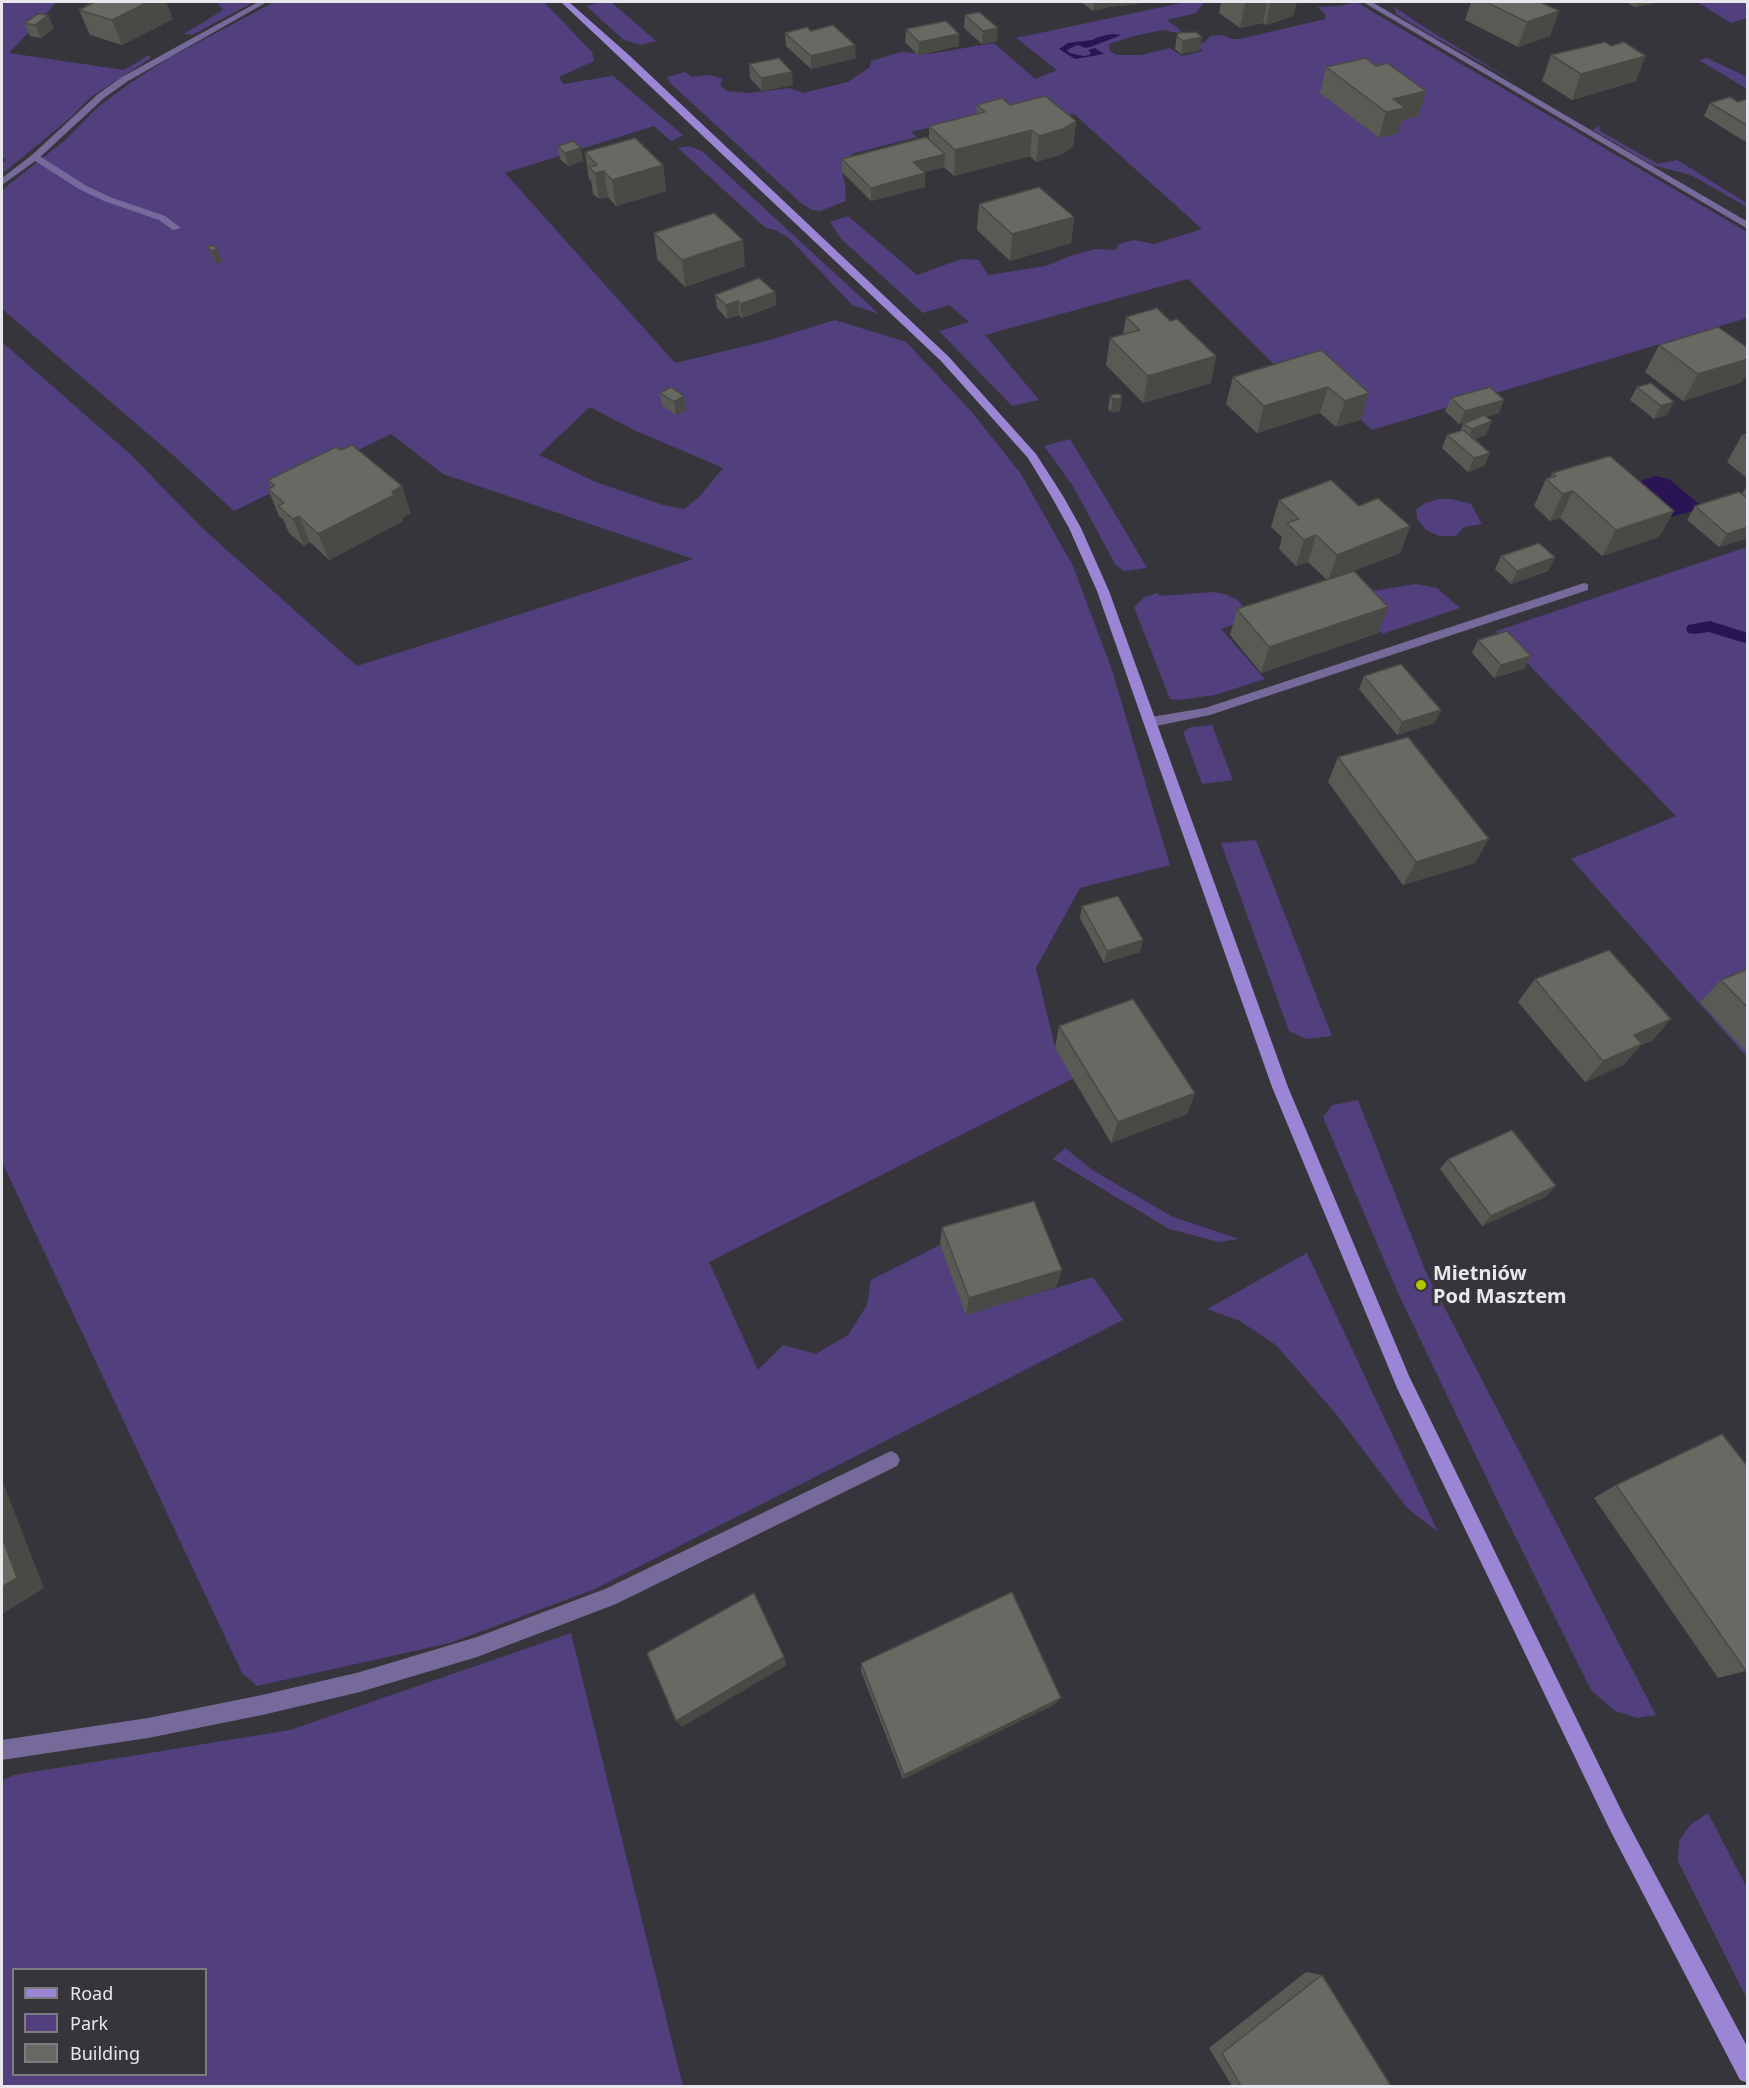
<!DOCTYPE html>
<meta charset="utf-8">
<style>
body{margin:0}
#map{position:relative;width:1749px;height:2088px;overflow:hidden;background:#36353b;font-family:"Noto Sans",sans-serif}
canvas{display:block}
.frame{position:absolute;inset:0;border:3px solid #e8e7ec;pointer-events:none}
.legend{position:absolute;left:12px;top:1968px;width:195px;height:108px;box-sizing:border-box;background:#36353b;border:2px solid #7d7c82;margin:0;padding:8px 10px;list-style:none;font-size:18px;color:#e8e7ec}
.legend li{display:flex;align-items:center;gap:12px;height:30px}
.legend b{width:30px;border:2px solid #7d7c82}
</style>
<div id="map">
<canvas width="1749" height="2088"></canvas>
<div class="frame"></div>
<ul class="legend">
<li><b style="height:8px;background:#9a86d4"></b>Road</li>
<li><b style="height:16px;background:#513f7e"></b>Park</li>
<li><b style="height:16px;background:#686962"></b>Building</li>
</ul>
</div>
<script>
const c = document.querySelector('canvas').getContext('2d');
c.lineJoin = 'round';
function fill(path, color) {
  c.fillStyle = color;
  c.fill(path, 'evenodd');
}
function shape(rows) {
  const path = new Path2D();
  for (const r of rows) {
    path.moveTo(r[0], r[1]);
    for (let i = 2; i < r.length; i += 2) path.lineTo(r[i], r[i + 1]);
  }
  return path;
}
function strokePath(path, color, width, dash) {
  c.strokeStyle = color;
  c.lineWidth = width;
  c.lineCap = dash ? 'butt' : 'round';
  c.setLineDash(dash || []);
  c.stroke(path);
}
function label(font, color, halo, rows, align = 'center') {
  c.font = font + ' "Noto Sans",sans-serif';
  c.lineWidth = 6;
  c.setLineDash([]);
  c.textBaseline = 'middle';
  c.strokeStyle = halo;
  c.fillStyle = color;
  for (const [text, x, y, turn = 0] of rows) {
    c.save();
    c.translate(x, y);
    c.rotate((+turn || 0) * Math.PI / 180);
    c.textAlign = isNaN(turn) ? turn : align;
    if (halo) c.strokeText(text, 0, 0);
    c.fillText(text, 0, 0);
    c.restore();
  }
}
fill(shape([
 [2,2,57,2,9,53,124,70,149,55,151,58,91,97,70,118,2,174,2,164,6,160,2,158],
 [217,2,254,2,192,35,184,34,223,10],
 [274,2,544,2,592,52,594,61,559,77,563,84,613,76,683,135,671,141,654,126,505,173,675,363,766,341,835,320,906,342,971,411,1021,474,1073,566,1111,667,1170,865,1080,888,1036,968,1055,1047,1074,1078,709,1262,758,1370,783,1345,816,1354,848,1335,867,1305,871,1280,940,1245,967,1314,1093,1277,1123,1320,595,1589,450,1643,257,1686,242,1673,2,1162,2,342,131,455,201,527,357,666,693,559,443,474,391,434,234,511,174,456,2,309,2,190,64,141,98,107,130,83,169,58],
 [590,407,634,430,723,468,699,497,684,509,663,505,596,482,539,455],
 [602,2,611,2,656,41,641,45,624,40,586,6],
 [1186,2,1203,2,1203,4,1196,13,1167,20,1181,31,1177,33,1163,30,1134,36,1109,44,1110,51,1116,55,1141,55,1170,48,1182,56,1203,51,1194,44,1205,42,1210,36,1222,35,1232,39,1240,39,1325,19,1325,14,1317,7,1340,6,1356,2,1747,232,1747,318,1372,430,1314,377,1293,383,1188,279,985,335,1039,400,1012,406,939,331,969,322,949,305,923,313,842,240,830,222,848,216,917,275,961,259,979,260,988,275,1046,266,1070,256,1095,249,1116,250,1119,244,1134,240,1154,244,1202,229,1074,114,1008,131,981,115,911,132,917,137,851,154,856,166,842,172,845,184,846,201,820,211,812,210,801,203,670,83,667,77,685,72,692,77,710,75,723,79,720,84,726,91,749,93,790,88,803,93,848,82,870,67,871,61,901,52,929,54,994,43,1035,79,1057,70,1016,38],
 [1697,2,1747,2,1747,18,1731,23],
 [1394,7,1432,32,1517,83,1429,34,1396,14],
 [1707,58,1747,77,1747,89,1699,60],
 [1599,125,1600,131,1658,164,1677,160,1745,202,1747,207,1691,175,1652,165,1593,130],
 [689,146,702,151,879,314,852,305,789,238,775,230,766,228,760,223,678,148],
 [1070,439,1111,507,1147,568,1124,571,1115,564,1073,486,1044,446],
 [1439,499,1452,499,1471,504,1482,524,1464,527,1456,536,1439,536,1426,530,1417,519,1416,510,1425,503],
 [1747,547,1747,1057,1571,859,1676,816,1496,631],
 [1416,584,1437,588,1460,608,1382,634,1346,595],
 [1213,592,1225,594,1239,601,1251,618,1221,629,1265,679,1215,695,1178,700,1170,699,1134,607,1145,597,1154,594,1158,593,1159,596],
 [1212,725,1233,780,1202,784,1183,732,1191,727],
 [1256,840,1304,964,1332,1036,1306,1039,1289,1031,1221,843],
 [1358,1100,1425,1270,1656,1715,1637,1718,1615,1711,1591,1690,1499,1504,1398,1293,1323,1117,1332,1105],
 [1065,1148,1094,1171,1173,1217,1239,1239,1219,1242,1169,1229,1053,1159],
 [1307,1253,1438,1532,1407,1508,1336,1414,1276,1345,1240,1321,1207,1309],
 [571,1633,683,2086,2,2086,2,1781,14,1775,290,1730],
 [14,1970,206,1970,206,2074,14,2074],
 [1708,1813,1747,1888,1747,1999,1678,1861,1679,1841,1690,1825]
]), '#513f7e');
fill(shape([
 [1112,34,1121,35,1093,46,1086,48,1077,45,1067,50,1070,53,1083,56,1089,55,1091,53,1088,50,1095,48,1104,54,1075,59,1059,49,1068,43,1092,40,1098,37],
 [1655,476,1669,479,1699,504,1698,510,1658,520,1621,488]
]), '#2b1453');
fill(shape([
 [1710,621,1748,633,1748,644,1709,632,1694,634,1688,633,1686,629,1688,625,1710,621]
]), '#2b1453');
fill(shape([
 [32,155,38,155,85,185,110,197,165,216,181,228,173,230,159,220,104,201,79,189,32,159,32,155],
 [1584,583,1588,584,1588,590,1210,715,1151,727,1145,722,1151,717,1205,708,1584,583],
 [891,1451,897,1454,900,1460,897,1466,616,1604,477,1657,360,1692,262,1715,148,1738,2,1760,2,1740,148,1718,262,1695,360,1672,477,1637,605,1589,891,1451]
]), '#766a9b');
fill(shape([
 [258,2,267,2,128,81,104,98,38,159,2,185,2,178,32,155,98,94,122,77,258,2],
 [1363,2,1372,2,1748,222,1748,229,1363,2]
]), '#766a9b');
fill(shape([
 [561,2,569,2,630,56,949,357,1036,454,1063,496,1081,528,1109,591,1288,1087,1409,1376,1624,1816,1748,2048,1748,2083,1740,2080,1610,1830,1397,1388,1272,1087,1097,591,1069,528,1051,496,1028,458,941,361,561,2]
]), '#9a86d4');
fill(shape([
 [88,2,173,19,122,45,90,35,79,10,89,4],
 [1081,2,1139,2,1137,4,1109,7,1093,11],
 [1221,2,1297,2,1293,16,1266,25,1263,23,1240,28,1219,13],
 [1471,2,1540,2,1550,36,1518,47,1465,20],
 [1626,2,1661,2,1635,7],
 [965,15,997,41,982,44,964,28],
 [24,23,54,28,41,38,30,36],
 [906,29,959,34,959,46,918,55,905,42],
 [811,31,856,58,811,69,786,46,785,33],
 [1177,36,1200,50,1181,54,1175,49],
 [1551,55,1636,81,1572,100,1542,81],
 [749,64,793,85,762,91,750,78],
 [1326,67,1426,91,1418,116,1401,121,1398,133,1379,138,1320,93],
 [1748,99,1748,140,1744,141,1704,116,1710,103,1738,102],
 [977,105,1010,105,1076,121,1073,147,1060,155,1036,162,1030,156,954,176,944,167,924,172,925,187,871,201,842,172,842,159,929,139,929,126,976,114],
 [558,146,583,161,568,166,560,159],
 [585,152,663,165,666,191,616,206,608,197,599,199,593,194,591,180,589,179],
 [979,204,1074,217,1071,243,1010,261,977,230],
 [654,233,745,266,685,287,657,259],
 [208,247,222,262,216,264],
 [775,292,776,305,742,318,739,315,727,319,717,308,715,295],
 [1126,317,1170,321,1216,356,1211,383,1143,403,1106,365,1110,338,1123,334],
 [1659,345,1742,382,1683,401,1645,372],
 [1321,350,1361,420,1336,427,1320,413,1257,433,1226,404,1233,377],
 [1651,383,1667,415,1654,419,1630,400,1637,387],
 [660,393,686,410,676,415,662,406],
 [1110,395,1120,411,1111,412,1108,409],
 [1451,398,1499,413,1486,417,1486,435,1475,439,1490,453,1484,466,1468,472,1442,448,1447,435,1460,431,1463,424,1467,422,1459,424,1445,411],
 [1748,434,1748,479,1727,462,1742,435],
 [1552,473,1659,537,1602,556,1560,518,1550,521,1534,506,1546,479,1550,478],
 [268,480,411,513,402,518,403,521,329,560,310,542,304,546,289,533,283,519,279,516,268,489,271,488],
 [1748,484,1748,538,1719,547,1687,520,1695,506,1742,494],
 [1279,500,1359,506,1410,526,1400,553,1343,575,1378,633,1261,673,1230,635,1237,609,1327,580,1308,562,1296,566,1279,549,1282,537,1271,527],
 [1501,556,1555,557,1548,571,1511,584,1495,569],
 [1478,640,1524,669,1494,678,1472,653],
 [1364,676,1435,723,1397,735,1359,689],
 [1338,757,1475,863,1403,885,1328,782],
 [1082,906,1140,952,1104,963,1080,918],
 [1748,969,1748,1054,1700,1002,1721,980],
 [1535,979,1652,1041,1641,1045,1623,1065,1585,1082,1518,1002],
 [1059,1026,1195,1093,1187,1114,1111,1143,1055,1048],
 [1448,1159,1547,1196,1482,1226,1440,1169],
 [942,1227,1062,1270,1056,1287,966,1315,940,1245],
 [1616,1485,1746,1671,1718,1678,1594,1498],
 [861,1663,1055,1704,903,1779,861,1671],
 [1306,1972,1322,1975,1391,2086,1232,2086,1209,2048]
]), '#595a54');
fill(shape([
 [148,2,166,2,173,19,122,45,112,20],
 [1094,2,1139,2,1137,4,1109,7,1093,11],
 [1252,2,1267,2,1263,23,1240,28,1245,3],
 [1270,2,1297,2,1293,16,1266,25],
 [1638,2,1661,2,1635,7],
 [1559,11,1550,36,1518,47,1527,22],
 [48,15,54,28,41,38,35,25],
 [998,28,997,41,982,44,983,31],
 [959,34,959,46,918,55,919,42],
 [1202,37,1200,50,1181,54,1183,41],
 [855,45,856,58,811,69,811,56],
 [1646,56,1636,81,1572,100,1581,74],
 [792,72,793,85,762,91,761,78],
 [1426,91,1418,116,1401,121,1398,133,1379,138,1386,112,1393,99],
 [1076,121,1073,147,1060,155,1036,162,1039,136],
 [1032,130,1030,156,954,176,955,150],
 [581,148,583,161,568,166,565,153],
 [945,154,944,167,913,175,913,162],
 [663,165,666,191,616,206,612,180],
 [604,171,608,197,599,199,595,173],
 [925,173,925,187,871,201,871,188],
 [1074,217,1071,243,1010,261,1012,234],
 [743,240,745,266,685,287,682,260],
 [217,249,222,262,216,264,211,251],
 [775,292,776,305,742,318,740,304],
 [738,301,739,315,727,319,726,305],
 [1216,356,1211,383,1143,403,1148,376],
 [1748,359,1748,373,1742,382,1683,401,1698,374],
 [1328,387,1320,413,1257,433,1264,406],
 [1369,393,1361,420,1336,427,1345,401],
 [684,396,686,410,676,415,674,402],
 [1122,398,1120,411,1111,412,1113,399],
 [1504,400,1499,413,1459,424,1465,411],
 [1674,402,1667,415,1654,419,1661,406],
 [1492,421,1486,435,1466,443,1472,429],
 [1490,453,1484,466,1468,472,1474,458],
 [402,486,411,513,402,518,403,521,329,560,318,534],
 [1573,491,1560,518,1550,521,1563,494],
 [1674,511,1659,537,1602,556,1616,530],
 [299,516,310,542,304,546,293,519],
 [1410,526,1400,553,1328,581,1337,555],
 [1748,527,1748,538,1719,547,1727,534],
 [1316,535,1308,562,1296,566,1304,540],
 [1555,557,1548,571,1511,584,1517,571],
 [1388,607,1378,633,1261,673,1269,647],
 [1531,656,1524,669,1494,678,1501,665],
 [1441,710,1435,723,1397,735,1402,722],
 [1489,839,1475,863,1403,885,1416,862],
 [1143,940,1140,952,1104,963,1107,951],
 [1671,1019,1652,1041,1641,1045,1623,1065,1585,1082,1603,1061,1634,1035],
 [1195,1093,1187,1114,1111,1143,1118,1122],
 [1556,1186,1547,1196,1482,1226,1491,1216],
 [1062,1270,1056,1287,966,1315,969,1298],
 [2,1480,44,1588,2,1614],
 [784,1657,787,1665,682,1727,676,1721],
 [1061,1698,1055,1704,903,1779,904,1775]
]), '#494a45');
const building = shape([
 [89,2,148,2,112,20,79,10,93,3,89,2],
 [1486,2,1540,2,1559,11,1527,22,1486,2],
 [979,12,998,28,983,31,965,15,979,12],
 [38,14,48,15,35,25,24,23,38,14],
 [946,21,959,34,919,42,906,29,946,21],
 [833,25,855,45,811,56,785,33,807,27,811,31,833,25],
 [1196,32,1202,37,1183,41,1177,36,1178,33,1196,32],
 [1605,42,1611,46,1624,42,1646,56,1581,74,1551,55,1605,42],
 [779,58,792,72,761,78,749,64,779,58],
 [1366,58,1376,66,1387,63,1426,91,1393,99,1405,108,1386,112,1326,67,1366,58],
 [1045,96,1076,121,1063,129,1039,136,1032,130,955,150,929,126,985,112,977,105,1002,98,1010,105,1045,96],
 [1730,97,1738,102,1748,99,1748,126,1710,103,1730,97],
 [926,137,945,154,913,162,925,173,871,188,842,159,926,137],
 [635,138,663,165,612,180,604,171,595,173,589,167,597,165,585,152,635,138],
 [573,141,581,148,565,153,558,146,573,141],
 [1039,187,1074,217,1012,234,979,204,1039,187],
 [714,213,743,240,682,260,654,233,714,213],
 [214,245,217,249,211,251,208,247,214,245],
 [759,278,775,292,740,304,738,301,726,305,715,295,759,278],
 [1157,308,1170,321,1177,319,1216,356,1148,376,1110,338,1140,330,1126,317,1157,308],
 [1718,327,1748,348,1748,359,1698,374,1659,345,1718,327],
 [1321,350,1369,393,1345,401,1328,387,1264,406,1233,377,1321,350],
 [1651,383,1674,402,1661,406,1637,387,1651,383],
 [671,387,684,396,674,402,660,393,671,387],
 [1490,387,1504,400,1465,411,1451,398,1490,387],
 [1120,394,1122,398,1113,399,1110,395,1120,394],
 [1484,415,1492,421,1472,429,1463,424,1484,415],
 [1463,430,1490,453,1474,458,1447,435,1463,430],
 [1748,434,1748,439,1742,435,1748,434],
 [352,445,402,486,392,492,394,495,318,534,299,516,293,519,278,506,284,503,268,489,275,486,268,480,336,447,341,450,352,445],
 [1610,456,1674,511,1616,530,1573,491,1563,494,1546,479,1556,476,1552,473,1610,456],
 [1331,480,1359,506,1378,498,1410,526,1337,555,1316,535,1304,540,1287,523,1299,519,1279,500,1331,480],
 [1739,492,1748,499,1748,527,1727,534,1695,506,1739,492],
 [1539,543,1555,557,1517,571,1501,556,1539,543],
 [1354,571,1388,607,1269,647,1237,609,1354,571],
 [1507,631,1531,656,1501,665,1478,640,1507,631],
 [1401,664,1441,710,1402,722,1364,676,1401,664],
 [1408,737,1489,839,1416,862,1338,757,1408,737],
 [1118,896,1143,940,1107,951,1082,906,1118,896],
 [1609,950,1671,1019,1634,1035,1642,1044,1603,1061,1535,979,1609,950],
 [1748,969,1748,1008,1721,980,1748,969],
 [1133,999,1195,1093,1118,1122,1059,1026,1133,999],
 [1512,1130,1556,1186,1491,1216,1448,1159,1512,1130],
 [1034,1201,1062,1270,969,1298,942,1227,1034,1201],
 [1722,1434,1748,1467,1748,1671,1746,1671,1616,1485,1722,1434],
 [2,1537,17,1578,2,1587,2,1537],
 [1012,1592,1061,1698,904,1775,861,1663,1012,1592],
 [754,1593,784,1657,676,1721,647,1653,754,1593],
 [1322,1975,1391,2086,1241,2086,1222,2053,1322,1975]
]);
fill(building, '#686962');
strokePath(building, '#494a45', 1.5);
for (const [x, y, r, color] of [
 [1421,1285,6,"#b0c502"]
]) {
  const dot = new Path2D();
  dot.arc(x, y, r, 0, 2 * Math.PI);
  c.fillStyle = color;
  c.fill(dot);
  strokePath(dot, '#36353b', 2);
}
label('bold 20px', '#e8e7ec', '#36353b', [
 ["Mietniów",1433,1274],
 ["Pod Masztem",1433,1297]
], 'left');
</script>
